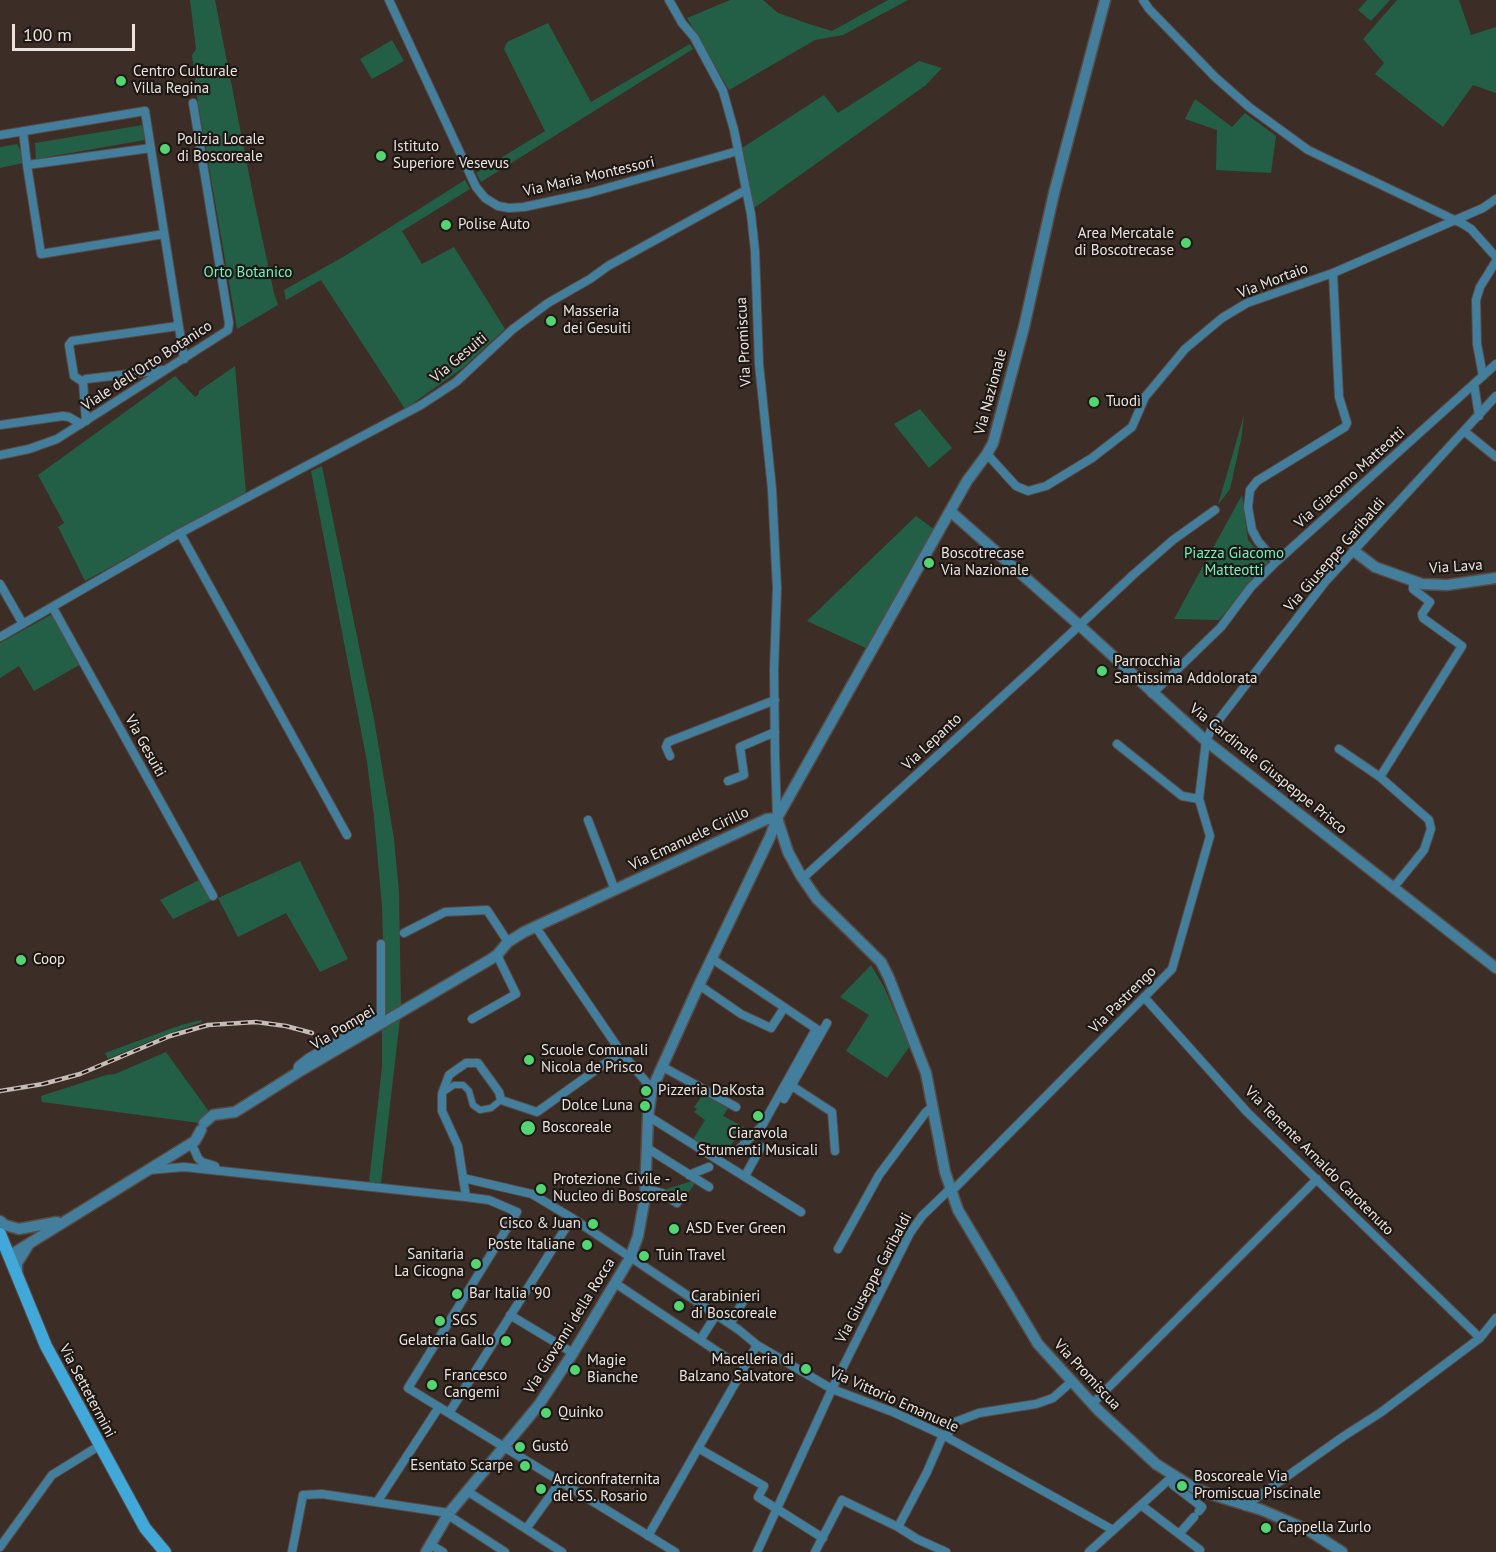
<!DOCTYPE html>
<meta charset="utf-8">
<style>
body{margin:0}
#map{position:relative;width:1496px;height:1552px;overflow:hidden;background:#3c2e27;font-family:"PT Sans",sans-serif}
canvas{display:block}
.scale{position:absolute;left:12px;top:24px;width:123px;height:27px;box-sizing:border-box;border:3px solid #ece3de;border-top:0;padding-left:8px;font-size:18px;line-height:21px;white-space:nowrap;color:#ece3de;-webkit-text-stroke:4px #1e1815;paint-order:stroke}
</style>
<div id="map">
<canvas width="1496" height="1552"></canvas>
<div class="scale">100 m</div>
</div>
<script>
const c = document.querySelector('canvas').getContext('2d');
c.lineJoin = 'round';
function fill(path, color) {
  c.fillStyle = color;
  c.fill(path, 'evenodd');
}
function shape(rows) {
  const path = new Path2D();
  for (const r of rows) {
    path.moveTo(r[0], r[1]);
    for (let i = 2; i < r.length; i += 2) path.lineTo(r[i], r[i + 1]);
  }
  return path;
}
function strokePath(path, color, width, dash) {
  c.strokeStyle = color;
  c.lineWidth = width;
  c.lineCap = dash ? 'butt' : 'round';
  c.setLineDash(dash || []);
  c.stroke(path);
}
function label(font, color, halo, rows, align = 'center') {
  c.font = font + ' "PT Sans",sans-serif';
  c.lineWidth = 4.5;
  c.setLineDash([]);
  c.textBaseline = 'middle';
  c.strokeStyle = halo;
  c.fillStyle = color;
  for (const [text, x, y, turn = 0] of rows) {
    c.save();
    c.translate(x, y);
    c.rotate((+turn || 0) * Math.PI / 180);
    c.textAlign = isNaN(turn) ? turn : align;
    if (halo) c.strokeText(text, 0, 0);
    c.fillText(text, 0, 0);
    c.restore();
  }
}
fill(shape([
 [190,0,215,0,254,200,274,293,278,305,237,329,198,104,192,55,196,49],
 [730,0,763,0,778,13,809,24,832,31,888,0,908,0,843,35,815,40,729,90,687,18],
 [1367,0,1390,0,1371,21,1358,10],
 [1397,0,1459,0,1471,35,1496,27,1496,93,1473,85,1443,127,1375,74,1384,63,1363,39],
 [548,23,591,102,690,44,693,49,481,182,476,173,545,131,504,49,507,42],
 [392,40,404,61,372,79,360,59],
 [919,61,942,68,926,85,754,208,742,148,824,95,838,113],
 [1195,99,1232,127,1245,113,1276,136,1271,173,1216,170,1217,130,1185,119],
 [143,125,145,140,36,159,35,143],
 [17,144,21,151,23,163,0,168,0,147],
 [465,180,470,189,402,231,422,264,454,247,505,329,464,367,405,409,321,280,286,300,284,290,343,257],
 [235,366,246,493,85,581,58,527,64,523,38,475,175,376,195,397,199,394,199,391],
 [920,409,952,448,929,468,894,424],
 [1244,415,1241,440,1230,489,1218,505],
 [322,466,374,719,394,839,399,892,401,1006,385,1016,382,907,374,817,367,762,311,471],
 [1242,495,1248,540,1269,563,1219,620,1174,619],
 [916,516,935,530,868,649,807,621],
 [52,614,81,664,34,691,19,666,0,678,0,643],
 [300,861,348,959,320,972,286,913,238,937,218,898],
 [199,880,211,901,173,919,160,900],
 [871,965,884,987,910,1046,887,1078,846,1051,869,1015,840,997],
 [400,1019,381,1183,369,1182,382,1067,382,1029],
 [201,1020,202,1022,155,1039,108,1059,105,1053,181,1025],
 [166,1052,210,1113,199,1123,42,1102,41,1096,106,1075,115,1074],
 [704,1093,729,1107,723,1116,744,1127,721,1159,692,1141,705,1120,694,1112,697,1109,694,1107],
 [692,1181,695,1183,681,1204,660,1191]
]), '#235e46');
const pedestrian = shape([
 [445,1091,454,1085,463,1085,469,1091,473,1105,480,1110,491,1108,501,1100]
]);
const minor = shape([
 [389,0,476,187,485,198,498,206,509,208,524,207,589,193,738,151],
 [669,0,682,23,694,37,723,91,734,130,751,214,755,251,759,364,772,489,775,550,777,588,774,670,775,755,777,817],
 [1143,0,1149,9,1215,77,1249,107,1308,150,1463,224,1471,229,1496,257],
 [23,131,27,165,151,148],
 [0,135,145,111,184,359],
 [27,165,41,254,164,234],
 [1483,376,1477,344,1476,300,1480,287,1496,261],
 [83,382,74,376,69,345,72,341,178,326],
 [1474,384,1479,416],
 [86,421,83,382,86,379,164,370],
 [0,425,63,416,69,417,81,424],
 [1464,431,1496,457],
 [987,454,1016,486,1028,491,1046,486,1092,458,1132,427,1145,397,1185,349,1222,318,1247,303,1333,273,1483,208,1496,199],
 [0,455,29,449,57,439,228,330,229,323,193,103],
 [180,533,347,835],
 [1276,562,1258,541,1252,530,1248,507,1250,490,1257,481,1345,427,1347,423,1339,397,1333,273],
 [0,584,23,624],
 [53,608,213,896],
 [0,637,180,533,421,405,456,382,513,329,548,303,590,279,608,266,746,190],
 [1152,694,1221,627,1251,587,1276,562,1496,364],
 [1117,744,1182,796,1199,799],
 [1339,749,1380,777,1429,820,1431,829,1424,850,1393,888],
 [670,756,666,747,668,742,775,700],
 [1380,777,1462,646,1423,618,1422,614,1430,602,1413,589,1413,581],
 [728,781,744,775,740,747,775,732],
 [588,820,615,890],
 [803,878,1036,666,1133,575,1173,540,1215,510],
 [535,926,621,1052,652,1089],
 [404,933,445,912,487,910,508,942],
 [711,958,821,1032],
 [699,985,741,1014,771,1028,784,1008],
 [1144,997,1247,1112,1480,1338],
 [472,1019,516,994,497,955],
 [663,1067,736,1107],
 [297,1073,298,1066,308,1058,381,1016,381,944],
 [792,1086,832,1112,835,1151],
 [784,1099,827,1023],
 [648,1116,801,1212],
 [193,1147,198,1158,202,1162,215,1166],
 [647,1148,709,1187],
 [736,1152,762,1126,816,1029],
 [149,1170,184,1167,466,1197,489,1200,517,1212,408,1388,675,1552],
 [689,1175,709,1167],
 [745,1176,761,1147],
 [463,1178,532,1194,572,1218,739,1330,757,1345,832,1389,893,1412,943,1435,1113,1530],
 [646,1189,662,1193,677,1203],
 [952,1191,1172,969,1210,836,1199,799,1206,741,1211,730,1325,582,1496,396],
 [466,1197,458,1146,442,1111,442,1094,449,1075,466,1063,478,1063,499,1092,501,1100,537,1112,621,1052],
 [838,1249,879,1175,926,1112,932,1107],
 [615,1283,727,1358],
 [510,1315,573,1353],
 [730,1324,744,1300],
 [700,1340,716,1315],
 [1092,1404,1317,1179],
 [449,1413,572,1218],
 [946,1437,955,1422,979,1413,1036,1404,1053,1398,1071,1382],
 [698,1448,764,1486,758,1497,823,1538],
 [1174,1475,1173,1485,1202,1507,1199,1511],
 [467,1491,562,1552],
 [377,1502,439,1407],
 [1141,1505,1200,1550,1199,1552],
 [1245,1506,1344,1436,1380,1413,1480,1338,1496,1318],
 [448,1515,505,1552],
 [898,1527,927,1472,943,1435],
 [526,1529,560,1482],
 [1179,1534,1194,1517],
 [648,1536,757,1345],
 [431,1545,443,1552],
 [0,1547,52,1475,99,1446],
 [292,1552,303,1495,322,1494,449,1513],
 [757,1552,832,1389,910,1233,922,1216,951,1188],
 [815,1552,842,1500,898,1527,917,1539,946,1552],
 [1089,1552,1174,1475]
]);
const tertiary = shape([
 [950,511,1079,625,1206,741,1496,968],
 [1354,551,1375,567,1422,584,1447,585,1496,578],
 [777,818,788,852,801,876,817,899,881,962,889,978,926,1073,945,1172,958,1210,1038,1344,1098,1410,1156,1464,1194,1488,1210,1494,1262,1510,1308,1530,1342,1552],
 [204,1123,213,1115,235,1112,297,1073,491,959,497,955,508,942,524,932,767,819,777,818],
 [0,1221,5,1225,19,1229,57,1222],
 [9,1256,195,1141,201,1130],
 [17,1275,17,1263,29,1244],
 [426,1552,449,1513,538,1406,573,1353,630,1258,638,1236,645,1197,648,1116,652,1089,699,985,770,837,777,818,967,481,987,454,993,443,1024,327,1054,193,1105,0]
]);
const secondary = shape([
 [0,1234,46,1346,145,1528,165,1552]
]);
strokePath(pedestrian, '#584b44', 8);
strokePath(minor, '#584b44', 10);
strokePath(tertiary, '#584b44', 13);
strokePath(secondary, '#584b44', 14);
strokePath(pedestrian, '#437e9d', 6);
strokePath(minor, '#437e9d', 8);
strokePath(tertiary, '#437e9d', 10);
strokePath(secondary, '#41a8da', 12);
const rail = shape([
 [0,1091,43,1084,80,1074,170,1036,208,1025,256,1022,286,1026,312,1033]
]);
strokePath(rail, '#c7bdb7', 4.5);
strokePath(rail, '#1e1815', 2, [7]);
for (const [x, y, r, color] of [
 [121,81,6,"#53d672"],
 [165,149,6,"#53d672"],
 [381,156,6,"#53d672"],
 [446,225,6,"#53d672"],
 [1186,243,6,"#53d672"],
 [551,321,6,"#53d672"],
 [1094,402,6,"#53d672"],
 [929,563,6,"#53d672"],
 [1102,671,6,"#53d672"],
 [21,960,6,"#53d672"],
 [529,1060,6,"#53d672"],
 [646,1091,6,"#53d672"],
 [645,1106,6,"#53d672"],
 [758,1116,6,"#53d672"],
 [528,1128,8,"#53d672"],
 [541,1189,6,"#53d672"],
 [593,1224,6,"#53d672"],
 [674,1229,6,"#53d672"],
 [587,1245,6,"#53d672"],
 [644,1256,6,"#53d672"],
 [476,1264,6,"#53d672"],
 [457,1294,6,"#53d672"],
 [679,1306,6,"#53d672"],
 [440,1321,6,"#53d672"],
 [506,1341,6,"#53d672"],
 [806,1369,6,"#53d672"],
 [575,1370,6,"#53d672"],
 [432,1385,6,"#53d672"],
 [546,1413,6,"#53d672"],
 [520,1447,6,"#53d672"],
 [525,1466,6,"#53d672"],
 [1182,1486,6,"#53d672"],
 [541,1489,6,"#53d672"],
 [1266,1528,6,"#53d672"]
]) {
  const dot = new Path2D();
  dot.arc(x, y, r, 0, 2 * Math.PI);
  c.fillStyle = color;
  c.fill(dot);
  strokePath(dot, '#1e1815', 2);
}
label('15px', '#ece3de', '#1e1815', [
 ["Centro Culturale",133,72],
 ["Villa Regina",133,89],
 ["Polizia Locale",177,140],
 ["di Boscoreale",177,157],
 ["Istituto",393,147],
 ["Superiore Vesevus",393,164],
 ["Polise Auto",458,225],
 ["Area Mercatale",1174,234,"right"],
 ["di Boscotrecase",1174,251,"right"],
 ["Masseria",563,312],
 ["dei Gesuiti",563,329],
 ["Tuodì",1106,402],
 ["Boscotrecase",941,554],
 ["Via Nazionale",941,571],
 ["Parrocchia",1114,662],
 ["Santissima Addolorata",1114,679],
 ["Coop",33,960],
 ["Scuole Comunali",541,1051],
 ["Nicola de Prisco",541,1068],
 ["Pizzeria DaKosta",658,1091],
 ["Dolce Luna",633,1106,"right"],
 ["Boscoreale",542,1128],
 ["Ciaravola",758,1134,"center"],
 ["Strumenti Musicali",758,1151,"center"],
 ["Protezione Civile -",553,1180],
 ["Nucleo di Boscoreale",553,1197],
 ["Cisco & Juan",581,1224,"right"],
 ["ASD Ever Green",686,1229],
 ["Poste Italiane",575,1245,"right"],
 ["Sanitaria",464,1255,"right"],
 ["La Cicogna",464,1272,"right"],
 ["Tuin Travel",656,1256],
 ["Bar Italia '90",469,1294],
 ["Carabinieri",691,1297],
 ["di Boscoreale",691,1314],
 ["SGS",452,1321],
 ["Gelateria Gallo",494,1341,"right"],
 ["Macelleria di",794,1360,"right"],
 ["Balzano Salvatore",794,1377,"right"],
 ["Magie",587,1361],
 ["Bianche",587,1378],
 ["Francesco",444,1376],
 ["Cangemi",444,1393],
 ["Quinko",558,1413],
 ["Gustó",532,1447],
 ["Esentato Scarpe",513,1466,"right"],
 ["Boscoreale Via",1194,1477],
 ["Promiscua Piscinale",1194,1494],
 ["Arciconfraternita",553,1480],
 ["del SS. Rosario",553,1497],
 ["Cappella Zurlo",1278,1528]
], 'left');
label('15px', '#ece3de', '#1e1815', [
 ["Via Maria Montessori",589,177,-13],
 ["Via Mortaio",1273,281,-21],
 ["Via Promiscua",744,342,-93],
 ["Via Gesuiti",459,358,-40],
 ["Viale dell'Orto Botanico",147,366,-33],
 ["Via Nazionale",991,392,-75],
 ["Via Giacomo Matteotti",1350,478,-42],
 ["Via Giuseppe Garibaldi",1335,555,-49],
 ["Via Lava",1456,567,-4],
 ["Via Lepanto",932,742,-43],
 ["Via Gesuiti",145,746,61],
 ["Via Cardinale Giuspeppe Prisco",1268,769,39],
 ["Via Emanuele Cirillo",689,839,-25],
 ["Via Pastrengo",1123,1000,-45],
 ["Via Pompei",343,1028,-31],
 ["Via Tenente Arnaldo Carotenuto",1319,1161,45],
 ["Via Giuseppe Garibaldi",874,1278,-62],
 ["Via Giovanni della Rocca",570,1326,-58],
 ["Via Promiscua",1087,1375,47],
 ["Via Settetermini",87,1391,62],
 ["Via Vittorio Emanuele",894,1400,24]
]);
label('15px', '#6ef4bc', '#1e1815', [
 ["Orto Botanico",248,273],
 ["Piazza Giacomo",1234,554],
 ["Matteotti",1234,571]
]);
</script>
